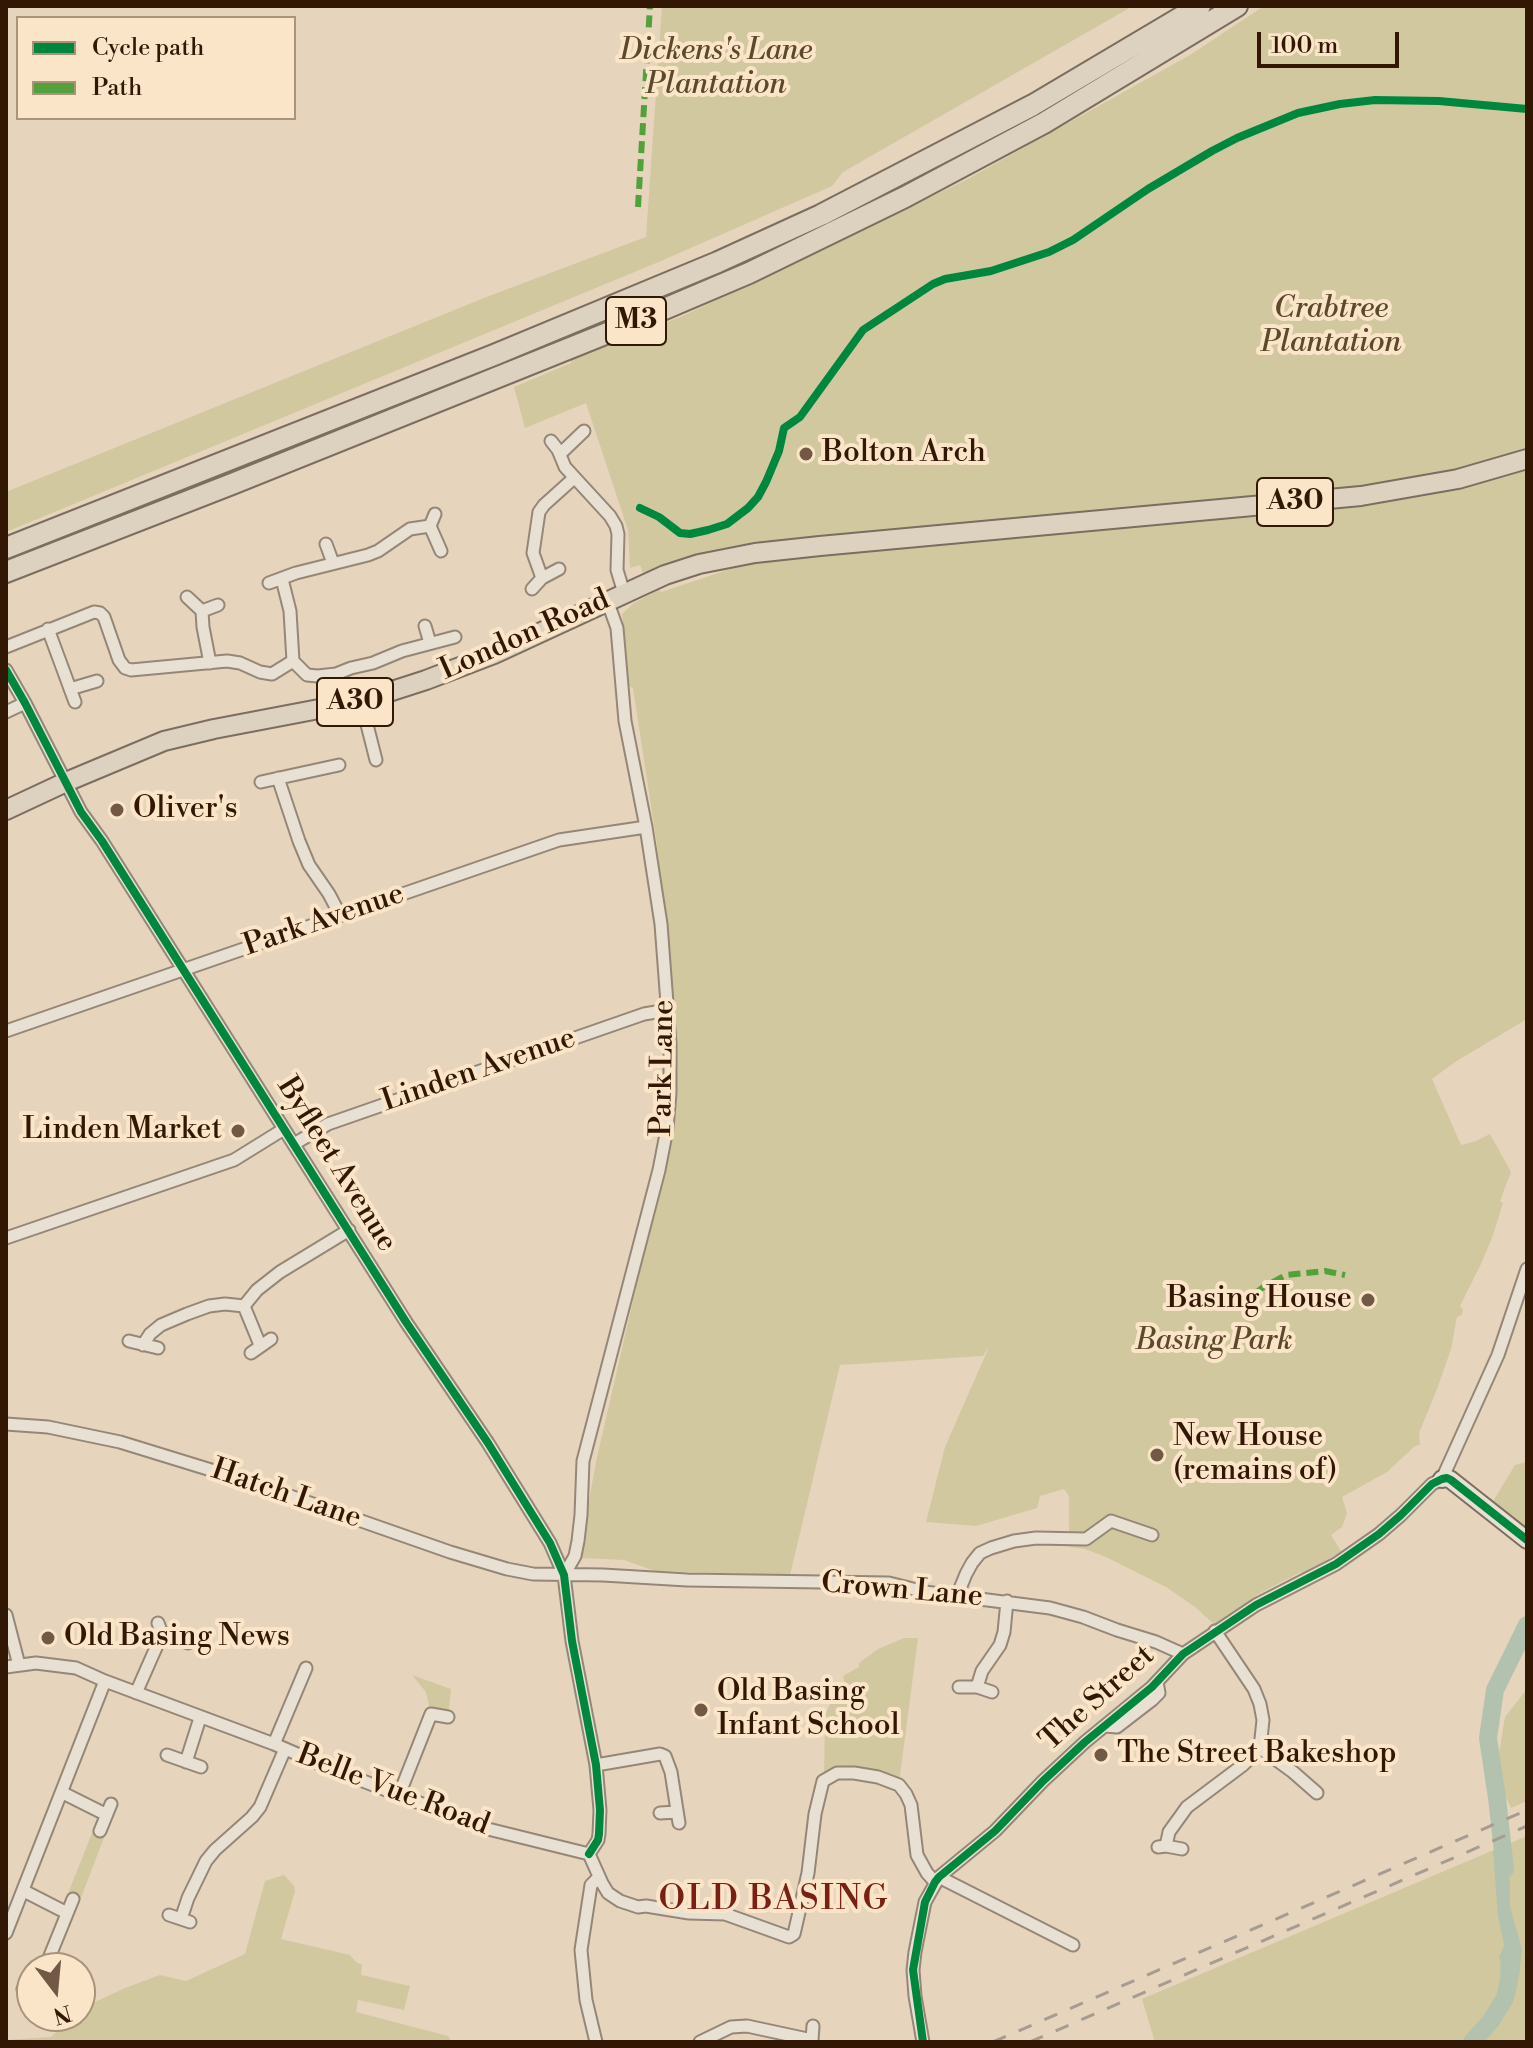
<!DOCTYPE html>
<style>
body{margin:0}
#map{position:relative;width:1533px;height:2048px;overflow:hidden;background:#e6d4bc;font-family:"Libre Bodoni",serif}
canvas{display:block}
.frame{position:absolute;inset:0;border:8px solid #321705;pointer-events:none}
.legend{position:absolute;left:16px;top:16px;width:280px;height:104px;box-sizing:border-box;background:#fae5c8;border:2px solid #aa937a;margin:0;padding:10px 14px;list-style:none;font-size:24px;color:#321705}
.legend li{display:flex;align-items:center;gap:16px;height:40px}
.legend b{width:40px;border:2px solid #aa937a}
.north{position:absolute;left:16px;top:1952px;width:80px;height:80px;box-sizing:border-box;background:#fae5c8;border:2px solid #aa937a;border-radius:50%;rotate:164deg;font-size:22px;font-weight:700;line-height:32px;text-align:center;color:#321705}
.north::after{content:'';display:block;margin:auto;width:28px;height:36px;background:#715945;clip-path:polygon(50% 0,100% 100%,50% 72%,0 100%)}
.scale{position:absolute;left:1257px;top:32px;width:142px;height:36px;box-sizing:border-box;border:4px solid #321705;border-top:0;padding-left:10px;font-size:24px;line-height:28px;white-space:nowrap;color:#321705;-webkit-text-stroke:6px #fae5c8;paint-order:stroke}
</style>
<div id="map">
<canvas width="1533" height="2048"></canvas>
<div class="frame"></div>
<ul class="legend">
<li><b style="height:10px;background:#00873e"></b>Cycle path</li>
<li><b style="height:10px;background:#52a13d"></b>Path</li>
</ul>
<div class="north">N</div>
<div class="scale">100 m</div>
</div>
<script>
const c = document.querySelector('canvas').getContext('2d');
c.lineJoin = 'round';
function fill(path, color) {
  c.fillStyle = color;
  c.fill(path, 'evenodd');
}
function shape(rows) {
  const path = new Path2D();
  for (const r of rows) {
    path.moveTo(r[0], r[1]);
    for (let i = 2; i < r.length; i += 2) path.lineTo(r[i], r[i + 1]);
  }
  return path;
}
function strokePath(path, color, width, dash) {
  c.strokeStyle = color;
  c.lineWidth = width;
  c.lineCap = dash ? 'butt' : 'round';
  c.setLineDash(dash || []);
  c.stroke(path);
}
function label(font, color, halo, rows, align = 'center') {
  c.font = font + ' "Libre Bodoni",serif';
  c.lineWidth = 8;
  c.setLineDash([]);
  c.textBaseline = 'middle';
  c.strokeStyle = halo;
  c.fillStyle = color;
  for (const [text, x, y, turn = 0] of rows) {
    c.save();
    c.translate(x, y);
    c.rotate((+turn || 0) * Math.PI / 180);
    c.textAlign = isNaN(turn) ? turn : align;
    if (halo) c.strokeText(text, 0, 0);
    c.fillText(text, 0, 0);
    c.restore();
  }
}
fill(shape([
 [662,6,1133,6,843,172,832,186,661,261,6,532,6,492,489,296,646,237],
 [1264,6,1527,6,1527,1019,1455,1062,1432,1079,1461,1145,1476,1141,1490,1134,1511,1172,1500,1201,1503,1203,1493,1235,1481,1264,1460,1306,1463,1310,1462,1315,1457,1317,1451,1349,1437,1389,1419,1433,1420,1445,1415,1446,1387,1472,1342,1497,1347,1513,1342,1527,1331,1535,1341,1551,1304,1575,1301,1572,1260,1593,1215,1625,1195,1607,1166,1587,1106,1557,1085,1549,1069,1547,1069,1496,1064,1489,1040,1496,1037,1508,976,1526,926,1522,945,1447,989,1347,983,1356,840,1365,790,1575,655,1571,624,1560,582,1558,582,1540,596,1462,659,1187,670,997,657,845,633,688,626,684,622,614,634,603,659,590,661,592,736,567,818,552,820,539,740,545,674,562,643,573,640,565,630,568,628,530,586,403,525,428,514,387,571,363,571,360,685,315,966,180,1190,55],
 [1527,1462,1527,1531,1492,1503,1515,1465],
 [904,1638,918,1638,899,1783,853,1772,824,1780,825,1715,834,1696,852,1692,845,1685,843,1676,859,1667,859,1663,878,1649],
 [412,1675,451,1689,448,1717,431,1714,426,1692],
 [1527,1689,1527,1801,1511,1808,1501,1787,1499,1754,1505,1717],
 [94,1828,105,1835,79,1903,67,1896],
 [1527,1836,1527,2042,1155,2042,1142,1999],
 [284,1875,294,1886,295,1891,281,1939,350,1955,357,1963,362,1964,361,1975,410,1986,404,2010,358,2000,356,2012,448,2036,452,2042,6,2042,6,2040,51,2037,73,2016,80,2016,80,2009,125,1988,160,1975,186,1981,245,1954,265,1881]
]), '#d1c89f');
fill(shape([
 [1505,1845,1510,1882,1510,1906,1522,1950,1519,1977,1513,1979,1508,1976,1504,1962,1500,1962,1499,1956,1504,1951,1504,1944,1498,1917,1493,1851]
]), '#b3c2ae');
strokePath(shape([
 [1505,1869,1497,1798,1488,1738,1495,1690,1527,1625],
 [1472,2042,1491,2021,1505,1998,1509,1981,1510,1954]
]), '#b3c2ae', 18);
const street = shape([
 [551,441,558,450,565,467,610,516,616,526,618,534,617,570,624,593],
 [560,454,584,431],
 [435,514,430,526,441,551],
 [326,544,333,563],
 [542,578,533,553,539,512,544,505,574,478],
 [282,579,290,611,293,661,307,675,318,676,336,674,351,668,373,663,402,651,455,637],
 [269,583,296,573,368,555,378,551,410,529,430,526],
 [532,589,542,578,559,569],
 [187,597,202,611,218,605],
 [202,611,203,627,210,663],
 [425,626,430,643],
 [48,629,75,702],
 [6,647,94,612,100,613,104,617,119,660,125,668,131,670,227,661,240,663,260,672,272,674,293,661],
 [6,670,25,703,81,812,102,841,406,1322,488,1443,550,1543,564,1575,572,1641,596,1765,600,1810,599,1834,598,1840,589,1854],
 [70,689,97,681],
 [361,701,376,760],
 [6,712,25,703],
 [278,778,299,841,309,865,329,894,340,915],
 [261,782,339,765],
 [6,1031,559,840,646,827],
 [294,1144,328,1124,644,1014,668,1010],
 [6,1238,234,1160,284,1129],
 [244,1306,260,1345],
 [129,1341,158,1348],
 [143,1345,150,1334,161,1325,187,1314,209,1306,225,1304,244,1306,257,1290,280,1272,349,1230],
 [251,1353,271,1339],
 [6,1424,48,1427,120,1442,250,1482,450,1552,507,1569,533,1574,603,1575,687,1580,889,1583,925,1592,1050,1608,1083,1617,1117,1630,1156,1642,1183,1654],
 [564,1575,575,1556,578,1541,581,1515,583,1461,659,1170,667,1129,670,1093,670,1043,661,924,646,827,625,721,617,628,607,600],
 [957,1596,966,1574,972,1563,980,1553,991,1548,1014,1541,1036,1538,1086,1539,1111,1521,1152,1535],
 [6,1615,19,1665],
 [158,1623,162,1634,188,1643],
 [6,1667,36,1663,76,1668,105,1681,274,1744,327,1767,484,1828,589,1854],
 [959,1687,977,1687,992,1692],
 [977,1687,982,1671,1000,1645,1004,1632,1007,1601],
 [136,1693,162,1634],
 [1105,1726,1117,1727,1152,1700,1159,1693,1157,1682],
 [274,1744,306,1668],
 [1260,1748,1293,1772,1317,1793],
 [167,1755,201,1767],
 [186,1762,200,1718],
 [596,1765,660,1754,665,1756,671,1772,679,1823],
 [63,1793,105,1814],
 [399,1795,431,1714,448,1717],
 [660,1813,677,1812],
 [100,1831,111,1804],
 [1166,1846,1169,1832,1187,1807,1243,1765,1260,1748,1263,1720,1260,1704,1254,1689,1215,1631],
 [1158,1847,1166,1846,1182,1849],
 [589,1854,602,1883,608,1893,620,1901,638,1907,646,1906,689,1913,725,1914,789,1937,794,1934,808,1873,815,1814,823,1781,837,1773,854,1773,878,1777,899,1785,906,1794,911,1805,917,1855,927,1873,935,1882],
 [939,1877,1073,1945],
 [24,1891,67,1913],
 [169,1915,190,1922],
 [181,1919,188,1898,206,1861,215,1850,252,1817,260,1807,285,1749],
 [6,1933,105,1681],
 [45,1968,73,1899],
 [23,1989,32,1993],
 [596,2042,586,2000,581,1950,591,1885,598,1878],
 [700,2042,731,2027,747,2026,812,2040,813,2026],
 [923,2042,915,1996,913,1970,915,1952,925,1902,939,1877,995,1831,1043,1781,1085,1742,1152,1687,1183,1654,1256,1605,1336,1564,1379,1534,1401,1515,1432,1484,1442,1479,1498,1355,1527,1269]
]);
const secondary = shape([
 [1442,1479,1447,1478,1451,1480,1527,1540]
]);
const primary = shape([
 [6,810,66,782,164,741,214,729,361,701,426,680,494,654,665,575,699,564,755,553,820,546,1361,496,1458,479,1527,459]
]);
const highway = shape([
 [6,548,494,355,718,262,821,215,1033,105,1200,6],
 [6,572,232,484,615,330,749,273,905,197,1044,123,1237,6]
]);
strokePath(street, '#958777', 15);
strokePath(secondary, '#7b6e60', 20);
strokePath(primary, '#7b6e60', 22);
strokePath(highway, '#7b6e60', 24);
strokePath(street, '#e9e0d4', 11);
strokePath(secondary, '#e9e0d4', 16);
strokePath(primary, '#ddd1bf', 18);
strokePath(highway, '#ddd1bf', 20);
strokePath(shape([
 [993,2042,1527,1810],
 [1030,2042,1527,1826]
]), '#a59c92', 3, [14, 14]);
strokePath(shape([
 [638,207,650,6],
 [1243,1303,1262,1288,1286,1275,1325,1271,1345,1275]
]), '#52a13d', 6, [12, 6]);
strokePath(shape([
 [640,508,659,517,680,533,690,534,708,530,727,524,748,508,758,497,766,482,779,451,784,428,800,417,863,330,933,284,945,279,991,271,1049,252,1073,240,1148,189,1212,151,1237,138,1298,113,1340,104,1375,100,1439,101,1527,109],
 [6,670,25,703,81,812,102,841,406,1322,488,1443,550,1543,564,1575,572,1641,596,1765,600,1810,599,1834,598,1840,589,1854],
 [923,2042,913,1970,925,1902,935,1882,939,1877,995,1831,1043,1781,1085,1742,1152,1687,1183,1654,1256,1605,1336,1564,1379,1534,1401,1515,1432,1484,1442,1479,1447,1478,1451,1480,1527,1540]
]), '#00873e', 8);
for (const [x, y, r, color] of [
 [806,454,8,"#715945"],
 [117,810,8,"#715945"],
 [238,1131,8,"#715945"],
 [1368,1300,8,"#715945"],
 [1157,1455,8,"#715945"],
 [48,1638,8,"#715945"],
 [701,1710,8,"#715945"],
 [1101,1755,8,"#715945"]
]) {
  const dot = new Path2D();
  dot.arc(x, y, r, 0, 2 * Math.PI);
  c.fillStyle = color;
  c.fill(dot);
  strokePath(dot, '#fae5c8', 3);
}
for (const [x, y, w] of [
 [636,321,60],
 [1295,502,76],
 [355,702,76]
]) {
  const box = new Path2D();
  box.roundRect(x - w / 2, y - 24, w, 48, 6);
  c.fillStyle = '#fae5c8';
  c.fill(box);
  strokePath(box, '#321705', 2);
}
label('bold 28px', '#321705', null, [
 ["M3",636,321],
 ["A30",1295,502],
 ["A30",355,702]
]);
label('italic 30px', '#5c492c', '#fae5c8', [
 ["Dickens's Lane",716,52],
 ["Plantation",716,86],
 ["Crabtree",1331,310],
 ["Plantation",1331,344],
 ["Basing Park",1214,1342]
]);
label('30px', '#321705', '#fae5c8', [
 ["Bolton Arch",822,454],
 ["Oliver's",133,810],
 ["Linden Market",222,1131,"right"],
 ["Basing House",1352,1300,"right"],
 ["New House",1173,1438],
 ["(remains of)",1173,1472],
 ["Old Basing News",64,1638],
 ["Old Basing",717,1693],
 ["Infant School",717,1727],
 ["The Street Bakeshop",1117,1755]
], 'left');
label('30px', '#321705', '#fae5c8', [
 ["London Road",525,636,-24],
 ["Park Avenue",324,921,-19],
 ["Park Lane",664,1068,-89],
 ["Linden Avenue",479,1071,-19],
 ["Byfleet Avenue",336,1165,58],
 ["Hatch Lane",286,1495,19],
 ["Crown Lane",902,1591,5],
 ["The Street",1098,1699,-42],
 ["Belle Vue Road",393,1791,21]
]);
c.letterSpacing = '2px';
label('34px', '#7a1f14', '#fae5c8', [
 ["OLD BASING",774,1901]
]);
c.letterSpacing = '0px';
</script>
